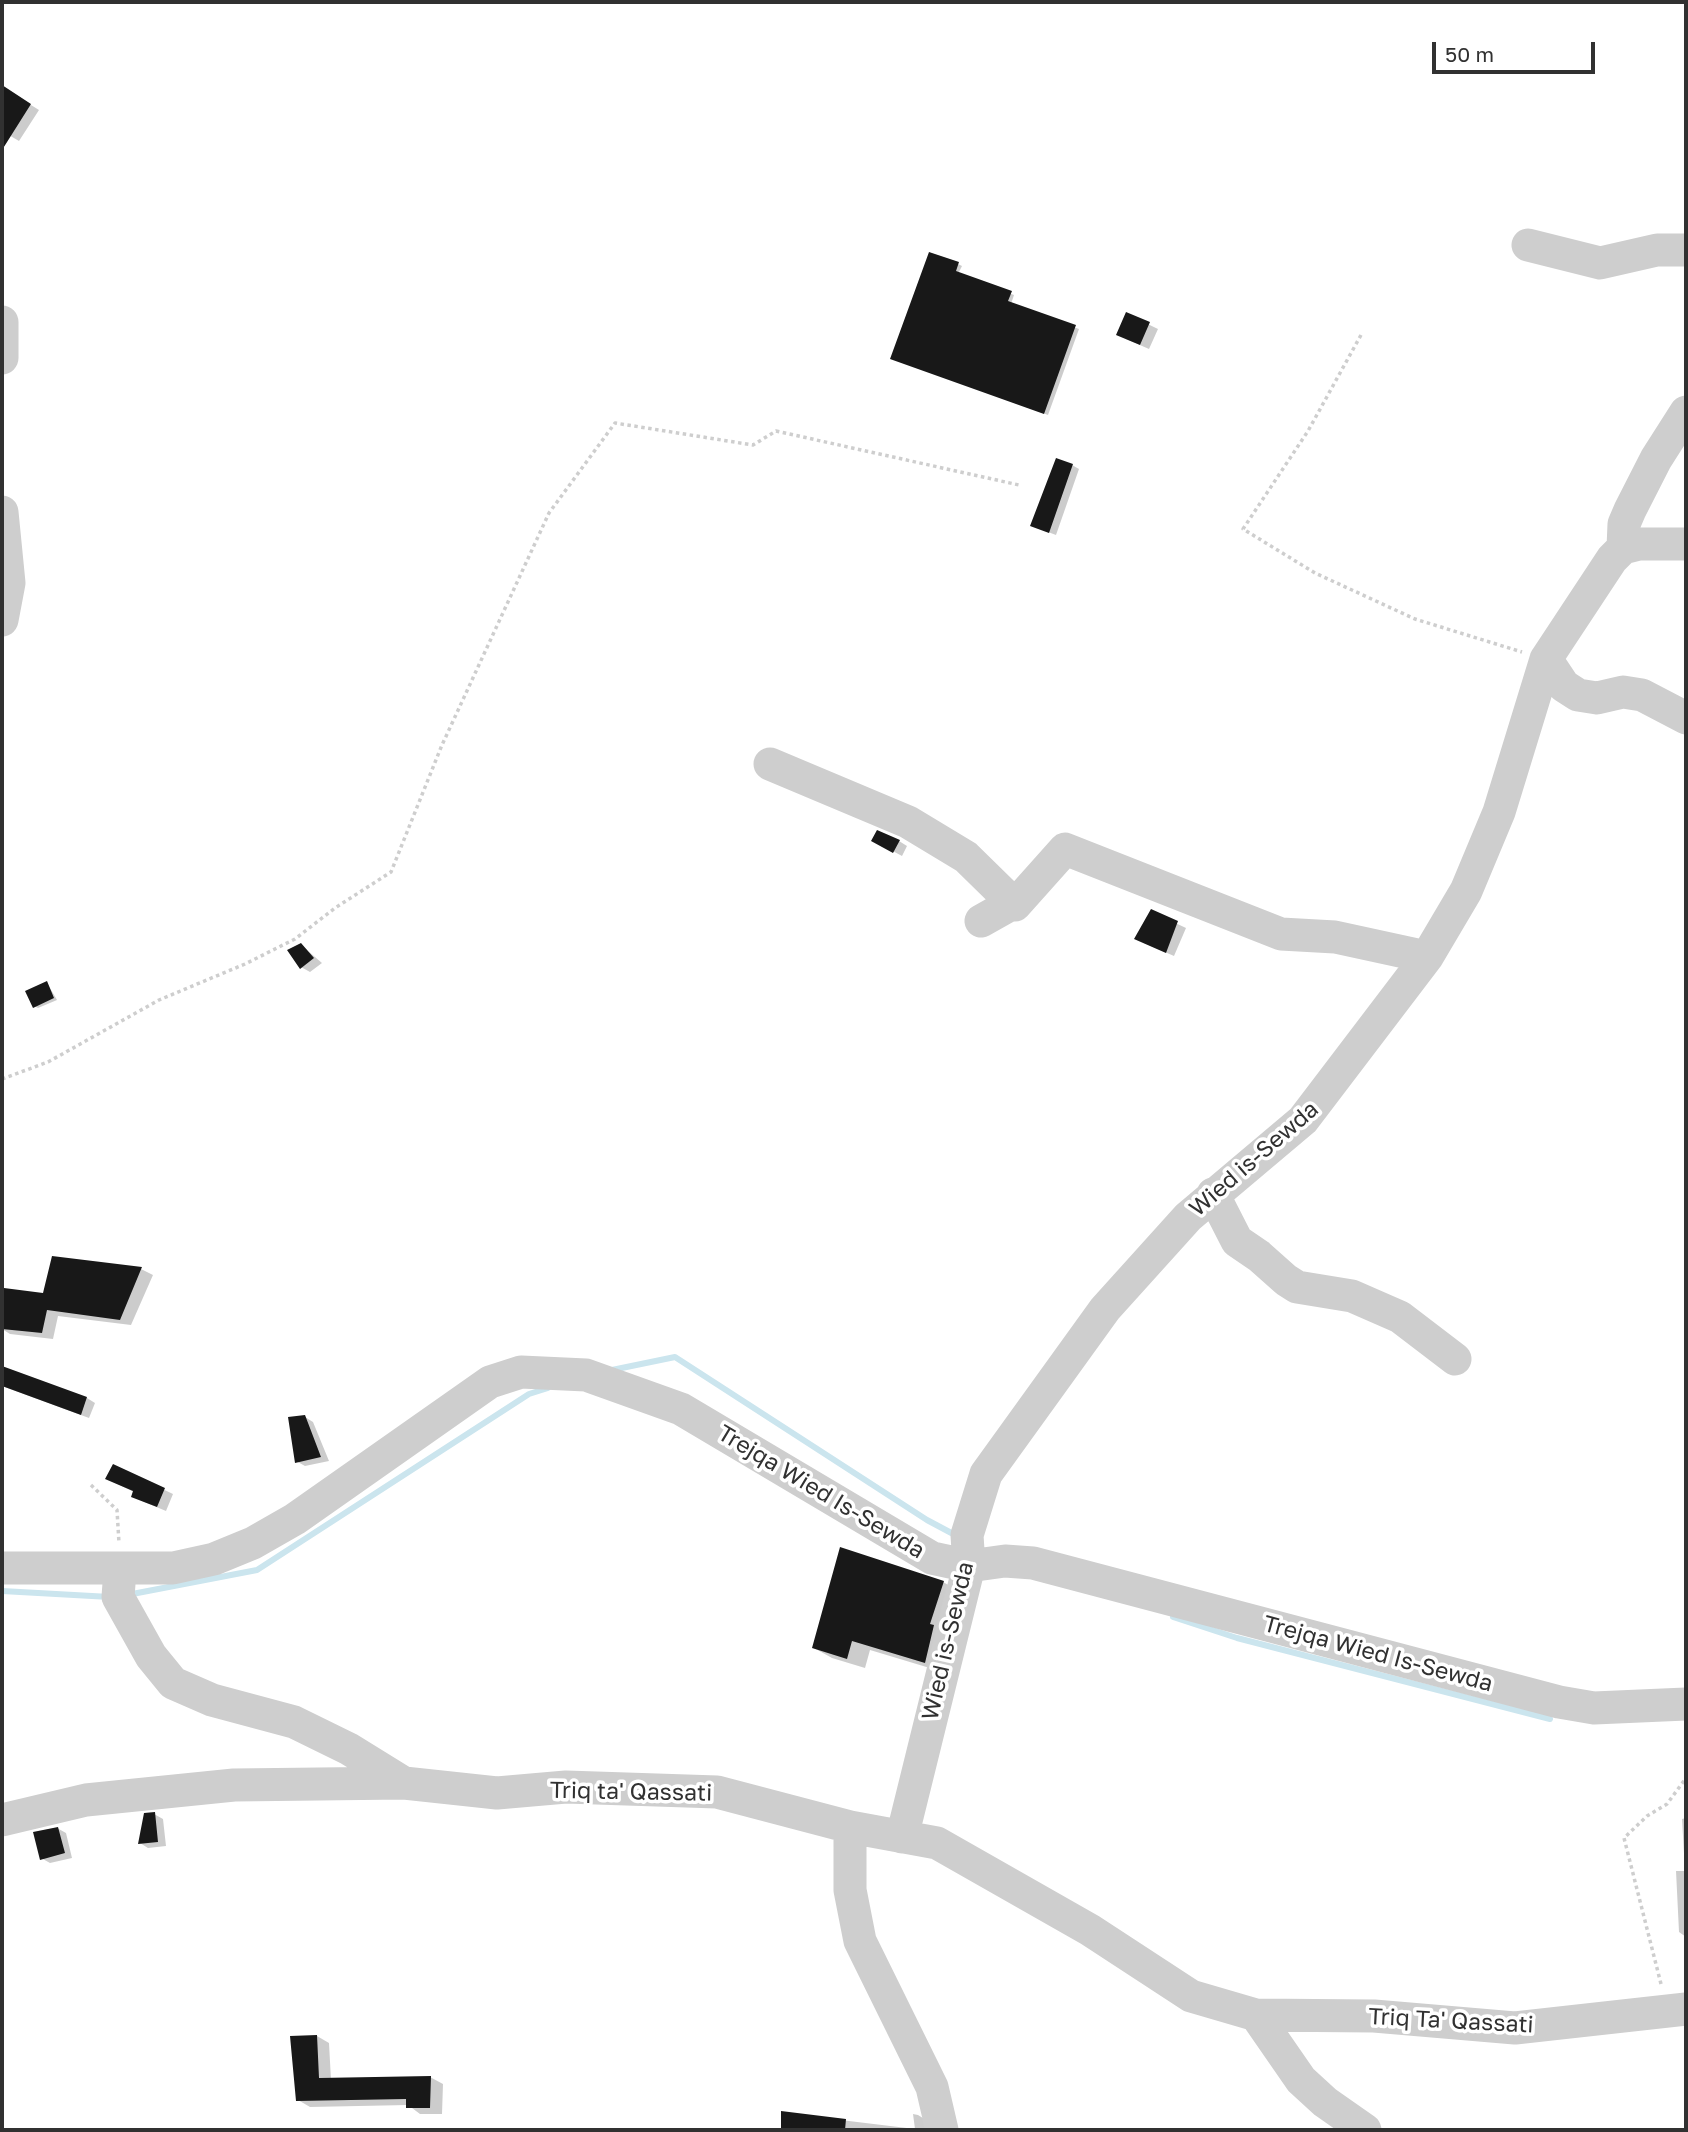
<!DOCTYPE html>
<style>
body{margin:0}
#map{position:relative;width:1688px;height:2132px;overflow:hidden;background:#fff;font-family:"Golos Text",sans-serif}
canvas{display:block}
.frame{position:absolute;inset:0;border:4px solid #313131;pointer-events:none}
.scale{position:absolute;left:1432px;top:42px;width:163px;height:32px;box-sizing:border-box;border:4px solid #313131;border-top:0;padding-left:9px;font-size:21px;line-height:24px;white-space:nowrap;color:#313131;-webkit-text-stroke:5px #fff;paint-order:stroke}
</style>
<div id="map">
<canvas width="1688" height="2132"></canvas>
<div class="frame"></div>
<div class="scale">50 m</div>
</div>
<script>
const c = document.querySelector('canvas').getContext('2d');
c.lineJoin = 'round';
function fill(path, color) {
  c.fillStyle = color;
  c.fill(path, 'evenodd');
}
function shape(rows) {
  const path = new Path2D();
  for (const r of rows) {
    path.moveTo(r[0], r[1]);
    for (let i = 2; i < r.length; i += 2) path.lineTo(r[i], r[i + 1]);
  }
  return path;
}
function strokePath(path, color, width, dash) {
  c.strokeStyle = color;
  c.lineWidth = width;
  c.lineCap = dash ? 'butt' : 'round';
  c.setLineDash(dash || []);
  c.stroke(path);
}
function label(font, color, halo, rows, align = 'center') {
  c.font = font + ' "Golos Text",sans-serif';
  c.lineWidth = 7;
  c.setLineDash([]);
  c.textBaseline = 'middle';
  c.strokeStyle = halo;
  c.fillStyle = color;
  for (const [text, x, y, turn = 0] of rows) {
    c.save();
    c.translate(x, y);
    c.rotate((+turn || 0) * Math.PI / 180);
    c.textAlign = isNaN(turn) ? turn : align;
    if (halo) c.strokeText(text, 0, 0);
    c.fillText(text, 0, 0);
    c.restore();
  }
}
fill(shape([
 [2,87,39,110,19,141,2,131],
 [958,264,962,266,958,274,1014,295,1011,304,1079,329,1048,415,896,360],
 [1127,314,1158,329,1149,349,1126,339],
 [1072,465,1079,469,1056,535,1032,526],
 [874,841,899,841,907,846,902,856],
 [1152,912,1186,928,1174,956,1144,943],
 [301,945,322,963,310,972,301,967],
 [47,983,57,1000,38,1008,34,1006],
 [54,1258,141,1269,153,1275,131,1325,58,1316,53,1339,10,1334,2,1329,6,1290,44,1294],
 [2,1368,87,1398,95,1403,89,1418,2,1386],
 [305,1417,313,1422,329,1461,305,1466,296,1461],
 [114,1466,173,1494,166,1511,142,1501,133,1496,134,1492,107,1479],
 [943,1582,961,1592,943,1672,870,1650,865,1668,832,1658,814,1648],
 [154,1814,163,1819,166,1846,148,1848,140,1843],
 [1686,1818,1686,1937,1679,1932,1676,1871,1685,1871,1682,1819],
 [57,1828,66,1833,72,1858,50,1863,41,1858],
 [317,2036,329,2043,331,2080,430,2077,443,2084,442,2114,420,2114,408,2105,310,2107,298,2100],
 [783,2113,915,2129,913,2114,918,2115,931,2123,934,2130,785,2130,782,2129]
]), '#0003');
strokePath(shape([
 [612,1370,675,1357,927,1520,957,1536],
 [2,1591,110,1597],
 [127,1595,257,1570,529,1394,548,1388],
 [1173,1617,1237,1638,1550,1719]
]), '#cbe5ee', 6);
fill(shape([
 [2,85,31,104,2,150],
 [929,252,959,262,956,271,1012,291,1008,301,1076,325,1044,414,890,359],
 [1126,312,1150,322,1140,345,1116,335],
 [1056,458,1073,464,1049,533,1030,526],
 [877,830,900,840,893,853,871,841],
 [1151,909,1178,921,1166,953,1134,939],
 [301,943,314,958,300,969,287,950],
 [47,981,54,998,33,1008,25,991],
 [52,1256,142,1267,120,1320,47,1310,42,1333,2,1329,4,1288,43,1293],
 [2,1366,87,1397,81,1415,2,1386],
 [305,1415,321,1457,295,1463,288,1417],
 [113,1464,165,1488,157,1507,131,1497,133,1491,105,1479],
 [840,1547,944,1581,930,1624,934,1625,925,1663,852,1641,847,1659,812,1648],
 [155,1812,158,1842,138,1844,144,1813],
 [58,1827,65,1853,40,1860,33,1832],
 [317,2035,319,2078,431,2076,430,2108,406,2108,406,2099,296,2101,290,2036],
 [781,2111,846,2119,845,2130,781,2130]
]), '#181818');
strokePath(shape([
 [1361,335,1308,431,1243,529,1315,573,1415,619,1522,652],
 [2,1079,48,1062,159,1000,245,964,295,939,335,908,391,872,442,745,549,513,615,423,753,445,776,431,1019,485],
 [91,1485,117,1510,119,1543],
 [1661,1984,1624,1838,1647,1816,1667,1804,1686,1778]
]), '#cecece', 3.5, [3.5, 3.5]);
strokePath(shape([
 [1528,245,1600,263,1657,250,1686,250],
 [2,322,2,358],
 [2,512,9,583,2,620],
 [1623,548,1624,524,1630,510,1656,459,1686,412],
 [1546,659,1564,686,1578,695,1597,698,1623,692,1642,695,1686,718],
 [770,764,908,822,966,857,1015,905,1065,849,1281,934,1335,937,1427,957],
 [981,921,1013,903],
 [1213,1194,1237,1241,1259,1256,1286,1280,1297,1287,1352,1296,1400,1317,1455,1359],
 [2,1568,173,1568,214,1559,253,1543,295,1519,490,1382,521,1372,586,1375,681,1409,932,1558,969,1566,1005,1561,1033,1563,1559,1702,1594,1708,1686,1704],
 [120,1570,118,1597,151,1656,173,1683,212,1700,294,1722,349,1749,404,1783],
 [2,1820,86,1800,234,1785,404,1783,497,1793,566,1787,717,1792,850,1827,937,1843,1090,1930,1191,1996,1256,2015,1374,2016,1515,2028,1686,2009],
 [850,1827,850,1890,860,1941,932,2087,942,2130],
 [902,1837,969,1566,967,1535,986,1474,1105,1309,1188,1217,1303,1120,1427,957,1466,891,1499,812,1546,659,1612,559,1623,548,1639,544,1686,544],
 [1256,2015,1301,2080,1325,2102,1365,2130]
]), '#cecece', 33);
label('23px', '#313131', '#fff', [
 ["Wied is-Sewda",1254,1159,-41],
 ["Trejqa Wied Is-Sewda",821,1492,31],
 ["Wied is-Sewda",948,1641,-77],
 ["Trejqa Wied Is-Sewda",1378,1654,15],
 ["Triq ta' Qassati",631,1792,1],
 ["Triq Ta' Qassati",1451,2021,3]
]);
</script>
